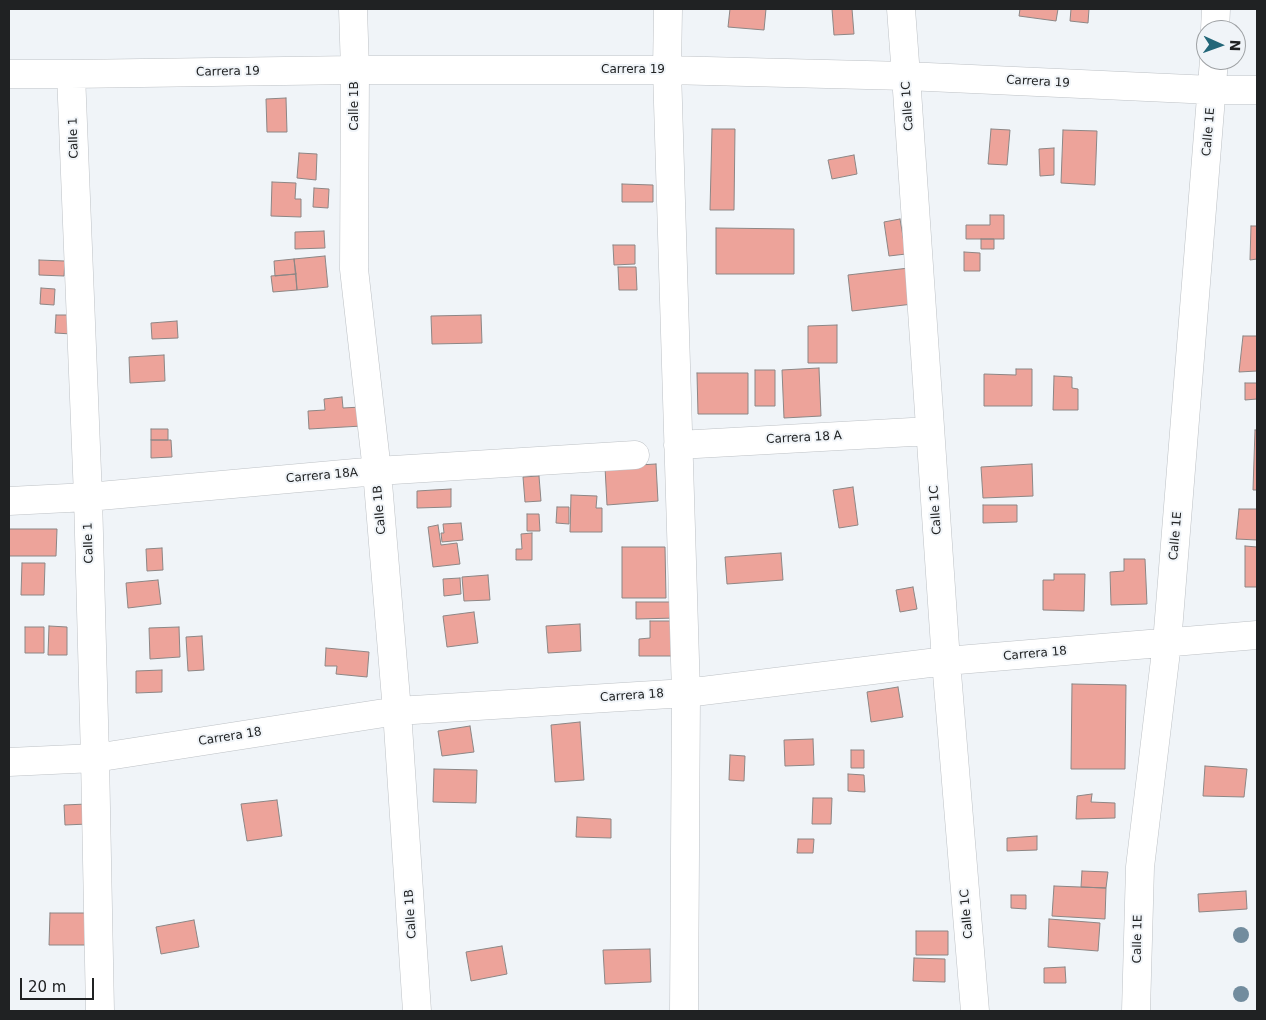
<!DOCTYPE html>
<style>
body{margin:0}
#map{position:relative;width:1266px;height:1020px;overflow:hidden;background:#f0f4f8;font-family:"DejaVu Sans",sans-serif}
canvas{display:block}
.frame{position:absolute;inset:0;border:10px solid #202223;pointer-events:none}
.north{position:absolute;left:1196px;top:20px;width:50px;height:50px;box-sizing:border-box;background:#f0f4f8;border:1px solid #9da0a3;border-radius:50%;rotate:92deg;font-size:14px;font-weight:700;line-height:20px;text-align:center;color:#202223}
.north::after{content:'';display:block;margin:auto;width:18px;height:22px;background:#236779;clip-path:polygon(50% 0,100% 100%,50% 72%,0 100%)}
.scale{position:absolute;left:20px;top:978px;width:74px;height:22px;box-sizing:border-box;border:2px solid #202223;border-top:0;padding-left:6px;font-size:15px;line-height:18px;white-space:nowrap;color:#202223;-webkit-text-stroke:4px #f0f4f8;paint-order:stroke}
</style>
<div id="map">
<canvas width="1266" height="1020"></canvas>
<div class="frame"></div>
<div class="north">N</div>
<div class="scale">20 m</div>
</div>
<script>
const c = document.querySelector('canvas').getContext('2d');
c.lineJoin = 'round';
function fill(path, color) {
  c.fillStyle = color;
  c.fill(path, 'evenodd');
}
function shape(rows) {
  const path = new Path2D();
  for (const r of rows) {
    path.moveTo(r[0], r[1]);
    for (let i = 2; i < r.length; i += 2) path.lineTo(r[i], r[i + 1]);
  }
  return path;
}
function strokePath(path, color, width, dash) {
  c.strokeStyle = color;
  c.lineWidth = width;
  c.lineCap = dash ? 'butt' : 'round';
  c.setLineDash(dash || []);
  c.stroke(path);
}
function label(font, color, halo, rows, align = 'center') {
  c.font = font + ' "DejaVu Sans",sans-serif';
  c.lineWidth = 4;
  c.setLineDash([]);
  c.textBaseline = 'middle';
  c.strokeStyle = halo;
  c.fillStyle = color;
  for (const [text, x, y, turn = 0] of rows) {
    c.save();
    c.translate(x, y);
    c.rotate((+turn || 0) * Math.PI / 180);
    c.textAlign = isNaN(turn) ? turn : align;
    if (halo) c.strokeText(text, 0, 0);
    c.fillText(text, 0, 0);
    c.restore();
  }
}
const building = shape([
 [730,9,766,9,764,30,728,27,730,9],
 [832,9,852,9,854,34,834,35,832,9],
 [1020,9,1058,9,1056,21,1019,16,1020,9],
 [1071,9,1089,9,1088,23,1070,21,1071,9],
 [286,98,287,132,267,132,266,99,286,98],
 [712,129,735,129,734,210,710,210,712,129],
 [991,129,1010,130,1007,165,988,164,991,129],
 [1063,130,1097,131,1095,185,1061,183,1063,130],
 [1054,148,1054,175,1040,176,1039,149,1054,148],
 [299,153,317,154,316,180,297,178,299,153],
 [854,155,857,174,832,179,828,160,854,155],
 [272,182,296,183,295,199,301,199,301,217,271,216,272,182],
 [622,184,653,185,653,202,622,202,622,184],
 [314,188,329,189,328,208,313,207,314,188],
 [990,215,1004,215,1004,239,966,239,966,225,990,225,990,215],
 [900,219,906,254,889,256,884,222,900,219],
 [1251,226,1257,226,1257,259,1250,260,1251,226],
 [716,228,794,229,794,274,716,274,716,228],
 [324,231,325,248,295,249,295,232,324,231],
 [981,239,994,239,994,249,981,249,981,239],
 [613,245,635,245,635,264,614,265,613,245],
 [964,252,980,253,980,271,964,271,964,252],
 [325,256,328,287,297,290,294,259,325,256],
 [294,259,296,274,275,276,274,261,294,259],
 [39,260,65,261,64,276,39,275,39,260],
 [618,267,636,267,637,290,619,290,618,267],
 [909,268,913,304,852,311,848,275,909,268],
 [296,274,297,290,273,292,271,276,296,274],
 [41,288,55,289,54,305,40,304,41,288],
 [56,315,72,315,72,334,55,333,56,315],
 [481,315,482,343,432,344,431,316,481,315],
 [177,321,178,338,152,339,151,323,177,321],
 [837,325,837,363,808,363,808,326,837,325],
 [1243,336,1257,336,1257,371,1239,372,1243,336],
 [164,355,165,381,130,383,129,357,164,355],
 [819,368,821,416,784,418,782,370,819,368],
 [1016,369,1032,369,1032,406,984,406,984,374,1016,375,1016,369],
 [755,370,775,370,775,406,755,406,755,370],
 [697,373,748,373,748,414,698,414,697,373],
 [1054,376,1072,377,1072,388,1078,389,1078,410,1053,410,1054,376],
 [1245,383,1257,383,1257,399,1245,400,1245,383],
 [342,397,343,408,361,407,362,426,309,429,308,411,325,410,324,399,342,397],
 [151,429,168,429,168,440,151,440,151,429],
 [1255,430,1257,430,1257,490,1253,490,1255,430],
 [151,440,171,440,172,457,151,458,151,440],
 [656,464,658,501,607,505,605,467,656,464],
 [1032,464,1033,496,983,498,981,467,1032,464],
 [539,476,541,501,525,502,523,477,539,476],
 [853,487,858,525,839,528,833,490,853,487],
 [451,489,451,507,417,508,417,491,451,489],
 [571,495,597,496,596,508,602,508,602,532,570,532,571,495],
 [983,505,1017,505,1017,522,983,523,983,505],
 [557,507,569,507,569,524,556,523,557,507],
 [1239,509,1257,509,1257,540,1236,539,1239,509],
 [527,514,539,514,540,531,527,531,527,514],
 [461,523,463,540,442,542,441,533,444,533,443,524,461,523],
 [438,525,441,545,457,543,460,564,433,567,428,527,438,525],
 [9,529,57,529,56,556,9,556,9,529],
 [532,533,532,560,516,560,516,549,522,549,521,534,532,533],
 [1245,546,1257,547,1257,587,1245,587,1245,546],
 [622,547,665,547,666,598,622,598,622,547],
 [162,548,163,570,147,571,146,549,162,548],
 [781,553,783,580,727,584,725,557,781,553],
 [1124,559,1145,559,1147,604,1111,605,1110,572,1124,571,1124,559],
 [22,563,45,563,44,595,21,595,22,563],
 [1054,574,1085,574,1084,611,1043,610,1043,580,1054,580,1054,574],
 [488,575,490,600,464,601,462,577,488,575],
 [460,578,461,594,444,596,443,579,460,578],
 [158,580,161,604,128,608,126,583,158,580],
 [913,587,917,609,900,612,896,590,913,587],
 [636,602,677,602,677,618,636,619,636,602],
 [474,612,478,643,447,647,443,616,474,612],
 [650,621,677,621,677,656,639,656,639,639,650,638,650,621],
 [580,624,581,651,548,653,546,626,580,624],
 [49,626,67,627,67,655,48,655,49,626],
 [25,627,44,627,44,653,25,653,25,627],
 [179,627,180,657,150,659,149,628,179,627],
 [202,636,204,670,188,671,186,637,202,636],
 [326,648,369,652,367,677,336,674,337,666,325,666,326,648],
 [162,670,162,692,136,693,136,671,162,670],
 [1072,684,1126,685,1125,769,1071,769,1072,684],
 [898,687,903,717,871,722,867,692,898,687],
 [580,722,584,780,555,782,551,725,580,722],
 [470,726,474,752,442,756,438,731,470,726],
 [813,739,814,765,785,766,784,740,813,739],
 [851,750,864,750,864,768,851,768,851,750],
 [730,755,745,756,744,781,729,780,730,755],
 [1205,766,1247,769,1244,797,1203,796,1205,766],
 [434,769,477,770,476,803,433,802,434,769],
 [848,774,864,775,865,792,848,791,848,774],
 [1092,794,1091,802,1115,803,1115,818,1076,819,1077,796,1092,794],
 [813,798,832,798,831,824,812,824,813,798],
 [277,800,282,836,247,841,241,804,277,800],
 [87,804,88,824,65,825,64,805,87,804],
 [577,817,611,819,611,838,576,837,577,817],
 [1037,836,1037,850,1007,851,1007,838,1037,836],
 [798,839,814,839,813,853,797,853,798,839],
 [1082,871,1108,872,1106,888,1081,887,1082,871],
 [1054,886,1106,888,1105,919,1052,916,1054,886],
 [1246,891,1247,909,1199,912,1198,894,1246,891],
 [1011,895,1026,895,1026,909,1011,908,1011,895],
 [50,913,85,913,85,945,49,945,50,913],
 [1049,919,1100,923,1098,951,1048,947,1049,919],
 [194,920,199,947,161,954,156,927,194,920],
 [916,931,948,931,948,955,916,955,916,931],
 [502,946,507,974,471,981,466,952,502,946],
 [650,949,651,982,605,984,603,950,650,949],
 [914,958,945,959,945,982,913,981,914,958],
 [1065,967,1066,983,1044,983,1044,968,1065,967]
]);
fill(building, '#eda39a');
strokePath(building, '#8c8685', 1);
const minor = shape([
 [353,9,355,70,354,269,377,471,397,711,417,1011],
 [668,9,667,70,686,693,684,1011],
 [901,9,906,76,946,661,975,1011],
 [1215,30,1216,9],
 [9,74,71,74,355,70,667,70,906,76,1212,90,1257,90],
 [71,74,88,497,95,758,100,1011],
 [678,445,930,431],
 [9,501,88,497,377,471,635,455],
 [9,762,95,758,397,711,686,693,946,661,1257,635],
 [1136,1011,1140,867,1167,643,1214,60]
]);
strokePath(minor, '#bdc1c5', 29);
strokePath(minor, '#fff', 28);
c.fillStyle = '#728c9e';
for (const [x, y] of [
 [1241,935],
 [1241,994]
]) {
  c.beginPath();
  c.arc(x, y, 8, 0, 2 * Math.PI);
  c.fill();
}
label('12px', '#202223', '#f0f4f8', [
 ["Carrera 19",633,70],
 ["Carrera 19",228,72,-1],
 ["Carrera 19",1038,82,3],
 ["Calle 1B",355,106,-90],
 ["Calle 1C",908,106,-94],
 ["Calle 1E",1209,132,-85],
 ["Calle 1",74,138,-92],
 ["Carrera 18 A",804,438,-3],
 ["Carrera 18A",322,476,-5],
 ["Calle 1B",380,510,-95],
 ["Calle 1C",936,510,-94],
 ["Calle 1E",1176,536,-85],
 ["Calle 1",89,543,-92],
 ["Carrera 18",1035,654,-5],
 ["Carrera 18",632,696,-4],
 ["Carrera 18",230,737,-9],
 ["Calle 1B",411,914,-94],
 ["Calle 1C",967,914,-95],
 ["Calle 1E",1138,939,-89]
]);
</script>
